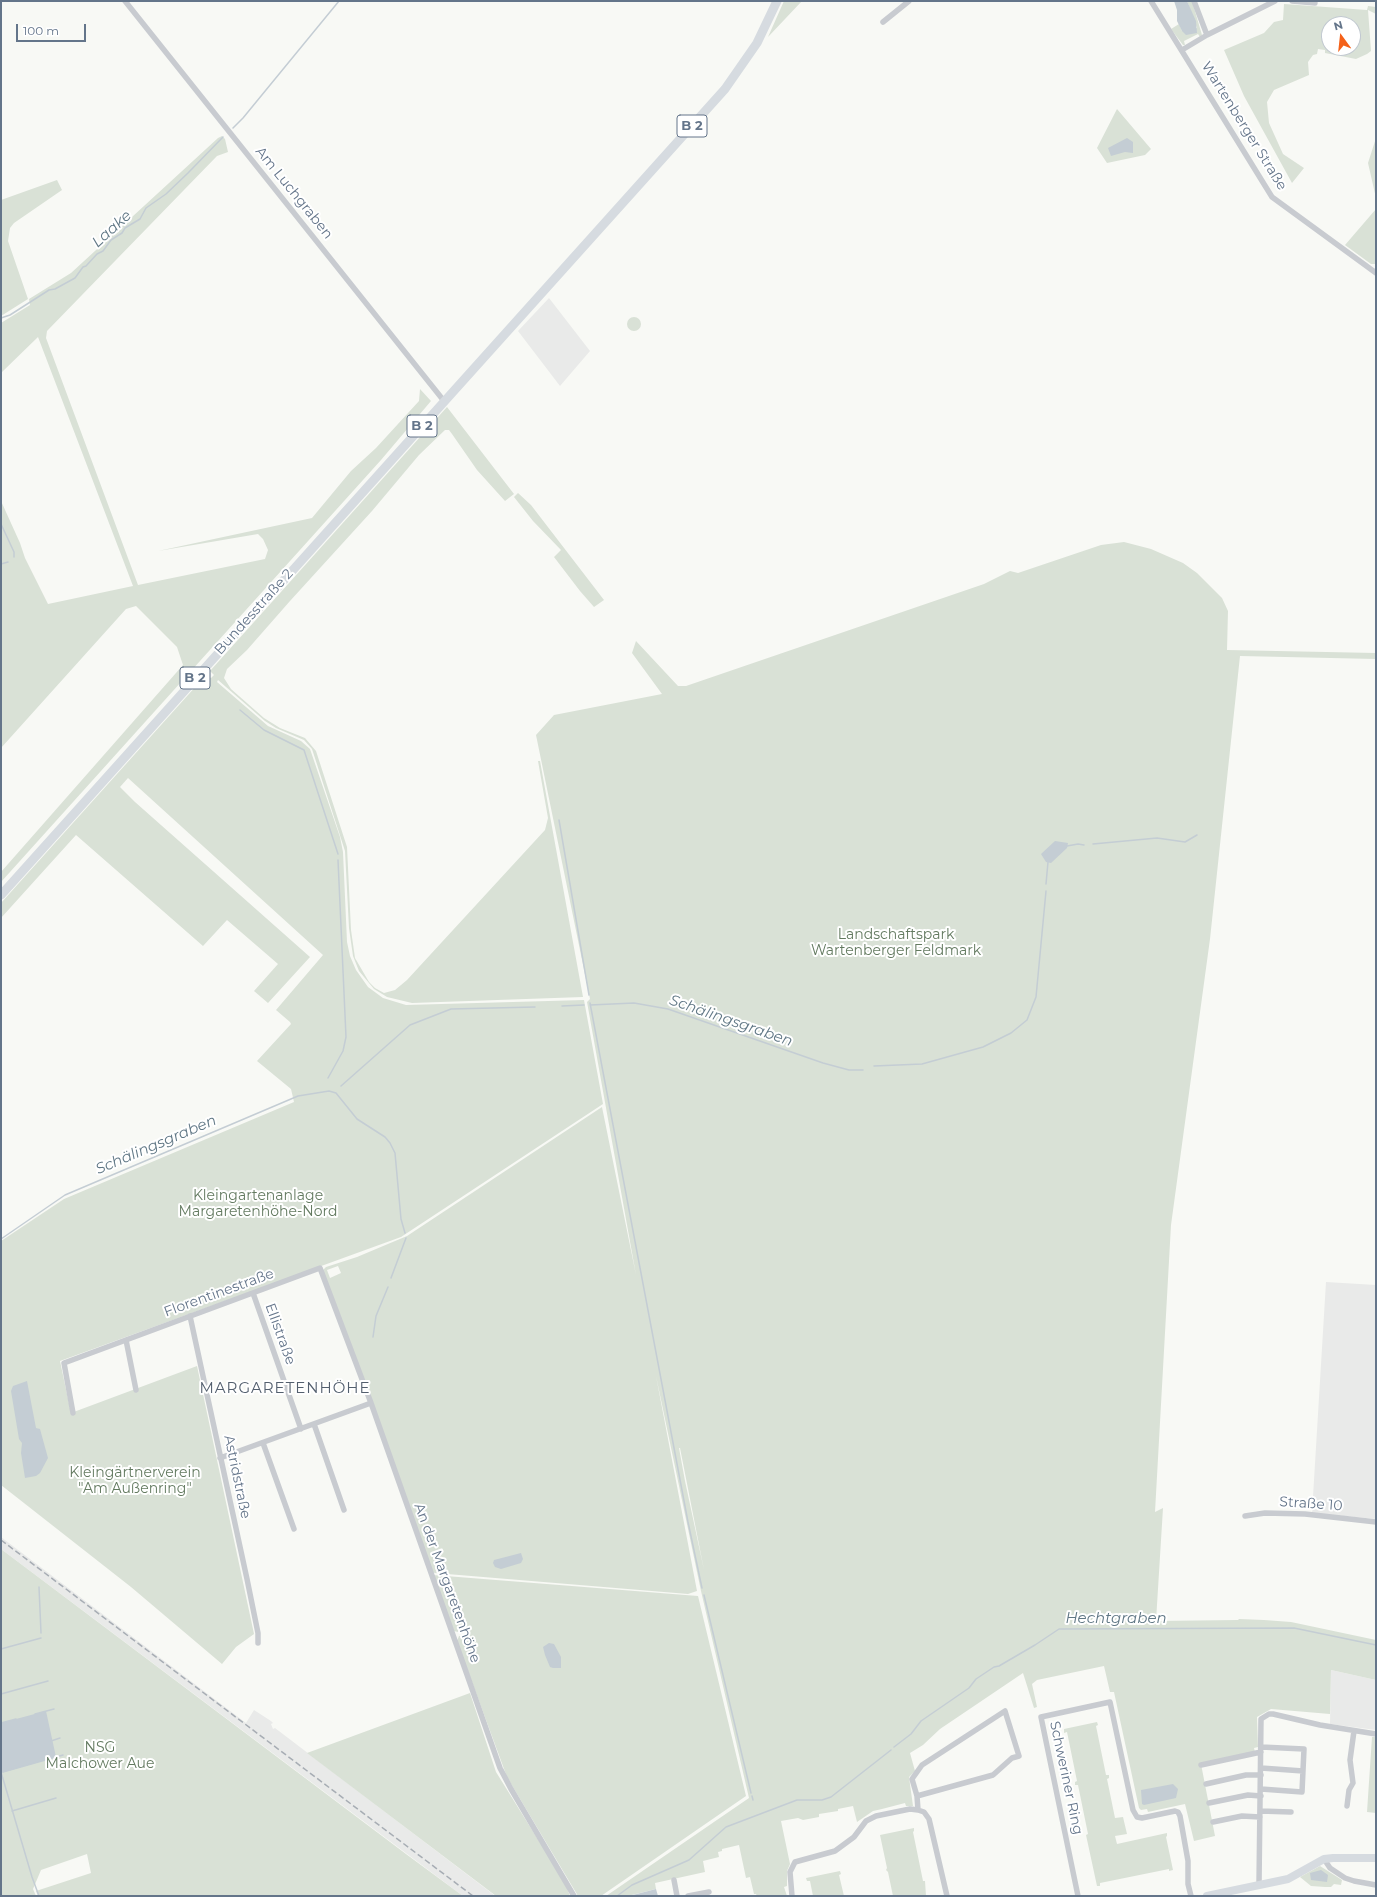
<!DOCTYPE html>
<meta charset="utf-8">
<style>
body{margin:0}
#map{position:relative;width:1377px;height:1897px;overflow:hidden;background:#f8f9f5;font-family:Montserrat,sans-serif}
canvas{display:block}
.frame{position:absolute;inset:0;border:2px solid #64758a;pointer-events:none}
.north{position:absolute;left:1321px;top:16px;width:40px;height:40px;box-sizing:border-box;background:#fff;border:1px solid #c1c8d0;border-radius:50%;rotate:345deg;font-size:11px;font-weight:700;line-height:16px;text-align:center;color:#64758a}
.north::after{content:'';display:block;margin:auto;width:14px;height:18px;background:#f46119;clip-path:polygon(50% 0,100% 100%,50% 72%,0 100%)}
.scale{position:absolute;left:16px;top:24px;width:70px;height:18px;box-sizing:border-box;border:2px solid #64758a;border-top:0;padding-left:5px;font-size:12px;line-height:14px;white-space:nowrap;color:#64758a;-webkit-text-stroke:3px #fff;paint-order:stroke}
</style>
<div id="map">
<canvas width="1377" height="1897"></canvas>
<div class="frame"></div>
<div class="north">N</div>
<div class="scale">100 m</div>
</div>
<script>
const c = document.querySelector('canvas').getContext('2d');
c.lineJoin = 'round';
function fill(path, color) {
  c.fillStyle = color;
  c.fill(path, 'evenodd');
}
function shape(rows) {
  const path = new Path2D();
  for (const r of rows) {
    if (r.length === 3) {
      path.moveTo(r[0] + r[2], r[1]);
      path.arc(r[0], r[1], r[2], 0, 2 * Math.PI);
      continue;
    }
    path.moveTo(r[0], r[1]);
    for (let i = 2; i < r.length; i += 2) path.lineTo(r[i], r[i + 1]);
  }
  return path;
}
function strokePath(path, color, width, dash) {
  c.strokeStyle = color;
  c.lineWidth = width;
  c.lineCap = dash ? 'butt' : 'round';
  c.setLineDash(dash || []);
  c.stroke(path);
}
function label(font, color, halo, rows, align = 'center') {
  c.font = font + ' Montserrat,sans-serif';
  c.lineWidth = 4;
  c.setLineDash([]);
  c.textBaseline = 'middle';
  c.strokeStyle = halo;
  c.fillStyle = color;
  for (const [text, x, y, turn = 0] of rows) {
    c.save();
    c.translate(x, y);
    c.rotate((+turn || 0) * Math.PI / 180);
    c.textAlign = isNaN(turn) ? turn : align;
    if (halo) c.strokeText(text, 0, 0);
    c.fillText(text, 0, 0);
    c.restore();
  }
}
fill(shape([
 [549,298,590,351,560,386,518,331],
 [1326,1282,1376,1285,1376,1519,1312,1513],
 [1,1537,246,1723,254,1710,271,1721,273,1723,271,1724,273,1729,275,1728,494,1895,463,1896,1,1549],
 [1331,1670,1376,1680,1376,1730,1330,1724]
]), '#e9eae9');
fill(shape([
 [784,1,802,1,768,37],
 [1187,1,1192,1,1202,35,1200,37,1198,34,1184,41,1185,45,1183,45,1171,29,1179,24,1182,31,1197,28],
 [1284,4,1367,10,1368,6,1376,7,1376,14,1368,10,1371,51,1367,54,1356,59,1325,53,1325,50,1318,49,1317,54,1313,55,1308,62,1309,75,1274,90,1267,102,1269,123,1283,154,1304,168,1292,183,1244,96,1224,50,1264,33,1274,22,1283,20],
 [1329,24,1353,24,1353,48,1329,48],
 [1117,109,1151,149,1145,155,1107,163,1097,148],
 [222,136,225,139,228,152,217,156,47,331,46,338,138,585,265,559,268,550,263,539,258,534,158,551,312,518,351,471,376,448,419,401,420,389,431,401,381,460,1,882,1,872,183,665,177,647,136,606,126,609,1,748,1,501,20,543,25,558,48,604,133,586,38,337,1,373,1,323,30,305,29,299,71,273,218,138],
 [1376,138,1376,198,1368,163],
 [57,180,62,190,14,223,10,228,8,241,28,299,1,316,1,200],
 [1376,209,1376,264,1371,264,1345,245],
 [634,324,7],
 [447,407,514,494,505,501,477,470,452,434,449,430,445,430,419,455,372,511,290,601,247,650,227,669,224,678,231,689,264,718,280,728,305,738,316,751,347,847,351,930,355,958,369,982,375,988,384,993,395,990,407,980,545,830,548,818,538,761,540,761,583,997,412,1003,387,997,374,989,359,971,353,956,349,928,345,851,312,749,304,740,276,728,265,721,218,680,217,682,268,726,301,741,310,749,340,837,343,852,347,942,350,956,356,970,368,987,383,998,406,1005,584,1000,603,1104,401,1237,60,1361,71,1413,197,1366,254,1634,236,1647,222,1664,131,1587,1,1485,1,1241,64,1199,294,1102,291,1089,257,1061,291,1024,290,1022,276,1010,323,955,128,778,120,787,135,802,310,957,268,1003,254,991,278,964,227,920,203,946,76,835,1,918,1,903,206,675,211,678,214,675,210,671],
 [518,493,531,505,604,600,594,607,580,591,554,557,561,550,533,521,514,497],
 [1124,542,1151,549,1183,563,1197,573,1222,598,1228,611,1227,650,1376,653,1376,659,1240,656,1210,939,1171,1225,1155,1512,1163,1508,1156,1621,1238,1620,1239,1619,1264,1620,1291,1622,1376,1640,1376,1680,1331,1670,1330,1714,1271,1709,1257,1717,1258,1747,1254,1748,1255,1752,1201,1764,1215,1836,1194,1841,1185,1804,1148,1812,1147,1809,1141,1810,1139,1808,1114,1692,1110,1692,1104,1666,1037,1680,1032,1684,1037,1707,1034,1708,1023,1673,940,1729,923,1745,910,1753,915,1771,909,1777,913,1806,906,1806,905,1803,882,1809,873,1811,857,1822,853,1806,838,1809,838,1811,819,1814,819,1817,803,1820,798,1818,781,1821,790,1864,787,1871,787,1886,784,1887,787,1896,757,1896,756,1894,754,1894,750,1877,746,1878,739,1845,722,1849,722,1851,718,1852,719,1857,703,1861,705,1872,655,1883,656,1889,628,1896,606,1896,749,1798,701,1591,656,1376,697,1591,688,1594,435,1573,432,1572,323,1270,326,1267,357,1257,407,1236,602,1107,636,1275,587,1002,590,999,536,735,554,715,662,694,632,653,636,641,678,686,686,686,984,584,1010,571,1018,573,1101,545],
 [338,1266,341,1273,330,1278,327,1270],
 [679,1448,680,1448,704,1570,685,1481],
 [1,1549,406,1854,463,1896,38,1896,36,1891,91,1873,87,1854,41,1870,33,1889,36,1896,1,1896],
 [433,1575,698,1596,746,1796,601,1896,578,1896,507,1777,457,1641,459,1636,469,1635,468,1629,458,1632,454,1631],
 [470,1693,496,1772,565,1883,570,1896,496,1896,307,1753],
 [1097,1722,1098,1725,1096,1726,1106,1775,1109,1775,1109,1778,1107,1779,1115,1818,1123,1817,1127,1834,1115,1836,1117,1844,1167,1833,1167,1836,1166,1837,1173,1870,1169,1871,1169,1869,1100,1883,1100,1886,1097,1886,1086,1835,1088,1834,1078,1785,1075,1785,1075,1782,1077,1781,1067,1732,1064,1733,1064,1729],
 [1372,1737,1376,1737,1376,1813,1367,1812],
 [914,1828,914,1831,913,1832,923,1881,925,1881,926,1896,893,1896,888,1872,886,1870,887,1868,880,1835],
 [1320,1866,1342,1880,1341,1885,1334,1884,1331,1887,1325,1887,1311,1886,1300,1877],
 [840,1871,841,1874,839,1875,844,1896,813,1896,810,1881,807,1881,806,1878]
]), '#d9e1d6');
fill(shape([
 [1174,1,1187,1,1196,21,1197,33,1186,35,1182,31,1177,21,1177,10],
 [1127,138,1133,142,1133,153,1125,152,1111,156,1108,148],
 [1055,841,1068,843,1067,848,1051,863,1046,862,1041,854],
 [27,1381,36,1428,40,1429,48,1458,40,1473,36,1476,25,1478,21,1453,22,1443,19,1439,11,1391,13,1386],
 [521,1553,523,1559,521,1563,501,1569,495,1567,493,1563,494,1560],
 [549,1643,554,1644,561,1657,561,1668,553,1668,550,1667,545,1655,543,1647],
 [46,1711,56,1757,1,1773,1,1723],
 [1173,1784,1178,1789,1176,1798,1144,1805,1142,1804,1141,1790],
 [1321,1870,1328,1875,1327,1882,1311,1880,1310,1873],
 [656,1889,658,1896,628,1896,629,1896]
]), '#c4cdd4');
strokePath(shape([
 [233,128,243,118,339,1],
 [1,318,10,315,49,290,55,289,75,278,83,267,86,266,97,254,103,251,111,240,122,233,125,228,140,219,146,208,166,194,188,173,223,137],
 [1,524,14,552,14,557],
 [1,564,8,562],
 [240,710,264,730,304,750,338,854],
 [559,820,589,995],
 [1093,844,1157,838,1185,842,1197,835],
 [1067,846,1078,844,1084,845],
 [1046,884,1048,862],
 [590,1003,688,1522,702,1588],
 [590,1005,634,1003,668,1009,823,1063,849,1070,863,1070],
 [562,1006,584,1005],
 [874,1066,922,1064,983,1047,1011,1033,1027,1020,1036,997,1046,891],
 [328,1078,343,1051,346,1037,338,860],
 [341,1086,410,1025,451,1009,535,1007],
 [1,1239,65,1195,298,1096,329,1091,336,1093,357,1119,385,1137,390,1143,395,1153,401,1219,405,1233],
 [391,1278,406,1238],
 [373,1337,376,1316,388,1287],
 [39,1587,41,1633],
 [704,1595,751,1793],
 [1,1649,41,1638],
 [1,1694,48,1681],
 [35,1714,54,1709],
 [1,1723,16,1719],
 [51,1741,60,1738],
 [894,1747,911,1734,921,1721,969,1688,976,1679,994,1667,999,1666,1035,1645,1059,1629,1294,1628,1376,1645],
 [1,1772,32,1877,39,1896],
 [3,1772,63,1755],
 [752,1796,753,1800],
 [12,1811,56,1798],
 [617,1896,632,1885,689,1860,726,1827,797,1800,822,1800,831,1797,891,1750]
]), '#c4cdd4', 1.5);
strokePath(shape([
 [125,1,444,401],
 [1151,1,1272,197,1376,273],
 [1194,1,1207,35],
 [1292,1,1315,3],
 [883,22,909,1],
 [1182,50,1207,35,1275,1],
 [253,1293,301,1429],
 [190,1316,247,1579,258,1633,258,1643],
 [126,1340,136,1390],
 [73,1413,64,1363,320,1268,371,1403,500,1768,511,1789,574,1896],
 [314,1424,344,1510],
 [263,1443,294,1529],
 [220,1458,371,1403],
 [1245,1516,1265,1513,1305,1514,1376,1522],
 [1201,1765,1261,1752],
 [1261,1768,1303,1771],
 [1206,1784,1246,1775,1261,1775],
 [1261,1789,1302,1792,1304,1749,1261,1747],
 [917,1796,912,1779,922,1765,1005,1711,1019,1756,1012,1758,993,1775,917,1796,918,1810],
 [1209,1803,1248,1795,1261,1796],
 [1347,1806,1349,1790,1353,1783,1350,1760,1354,1731],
 [1260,1811,1291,1812],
 [1213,1822,1242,1816,1260,1817],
 [1324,1859,1330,1868,1345,1878,1354,1881,1376,1885],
 [674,1880,677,1896],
 [1259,1884,1261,1719,1269,1714,1273,1714,1320,1725,1376,1734],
 [688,1896,709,1892],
 [792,1896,790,1872,795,1862,835,1851,854,1837,866,1821,876,1816,910,1809,918,1810,924,1812,929,1819,947,1896],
 [1078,1896,1041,1717,1110,1702,1133,1810,1137,1817,1142,1818,1175,1811,1178,1812,1180,1816,1188,1861,1188,1884,1191,1896]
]), '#c8cbd0', 5.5);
strokePath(shape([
 [1207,1896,1288,1879,1324,1859,1333,1858,1376,1858]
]), '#d6dbe0', 8);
strokePath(shape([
 [1,895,725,89,757,43,777,1]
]), '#d6dbe0', 9);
strokePath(shape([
 [1,1540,473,1896]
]), '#a7adb4', 1.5, [6, 3]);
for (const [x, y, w] of [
 [692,126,30],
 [422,426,30],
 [195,678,30]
]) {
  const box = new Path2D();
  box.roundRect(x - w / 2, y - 11, w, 22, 3);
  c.fillStyle = '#fff';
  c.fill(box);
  strokePath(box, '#64758a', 1);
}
label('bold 13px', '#64758a', null, [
 ["B 2",692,126],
 ["B 2",422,426],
 ["B 2",195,678]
]);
label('14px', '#64758a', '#fff', [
 ["Wartenberger Straße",1244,126,58],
 ["Am Luchgraben",294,193,51],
 ["Bundesstraße 2",254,612,-48],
 ["Florentinestraße",219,1293,-20],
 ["Ellistraße",280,1334,70],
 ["Astridstraße",237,1477,78],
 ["Straße 10",1311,1504,4],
 ["An der Margaretenhöhe",447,1583,70],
 ["Schweriner Ring",1066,1778,78]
]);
label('14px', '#637a60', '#fff', [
 ["Landschaftspark",896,935],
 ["Wartenberger Feldmark",896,951],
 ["Kleingartenanlage",258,1196],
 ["Margaretenhöhe-Nord",258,1212],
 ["Kleingärtnerverein",135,1473],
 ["\"Am Außenring\"",135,1489],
 ["NSG",100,1748],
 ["Malchower Aue",100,1764]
]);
label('italic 15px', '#607785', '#fff', [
 ["Laake",112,229,-42],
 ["Schälingsgraben",731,1021,19],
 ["Schälingsgraben",156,1145,-23],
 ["Hechtgraben",1116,1619]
]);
c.letterSpacing = '1px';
label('15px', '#535f6e', '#fff', [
 ["MARGARETENHÖHE",285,1389]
]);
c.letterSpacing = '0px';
</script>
